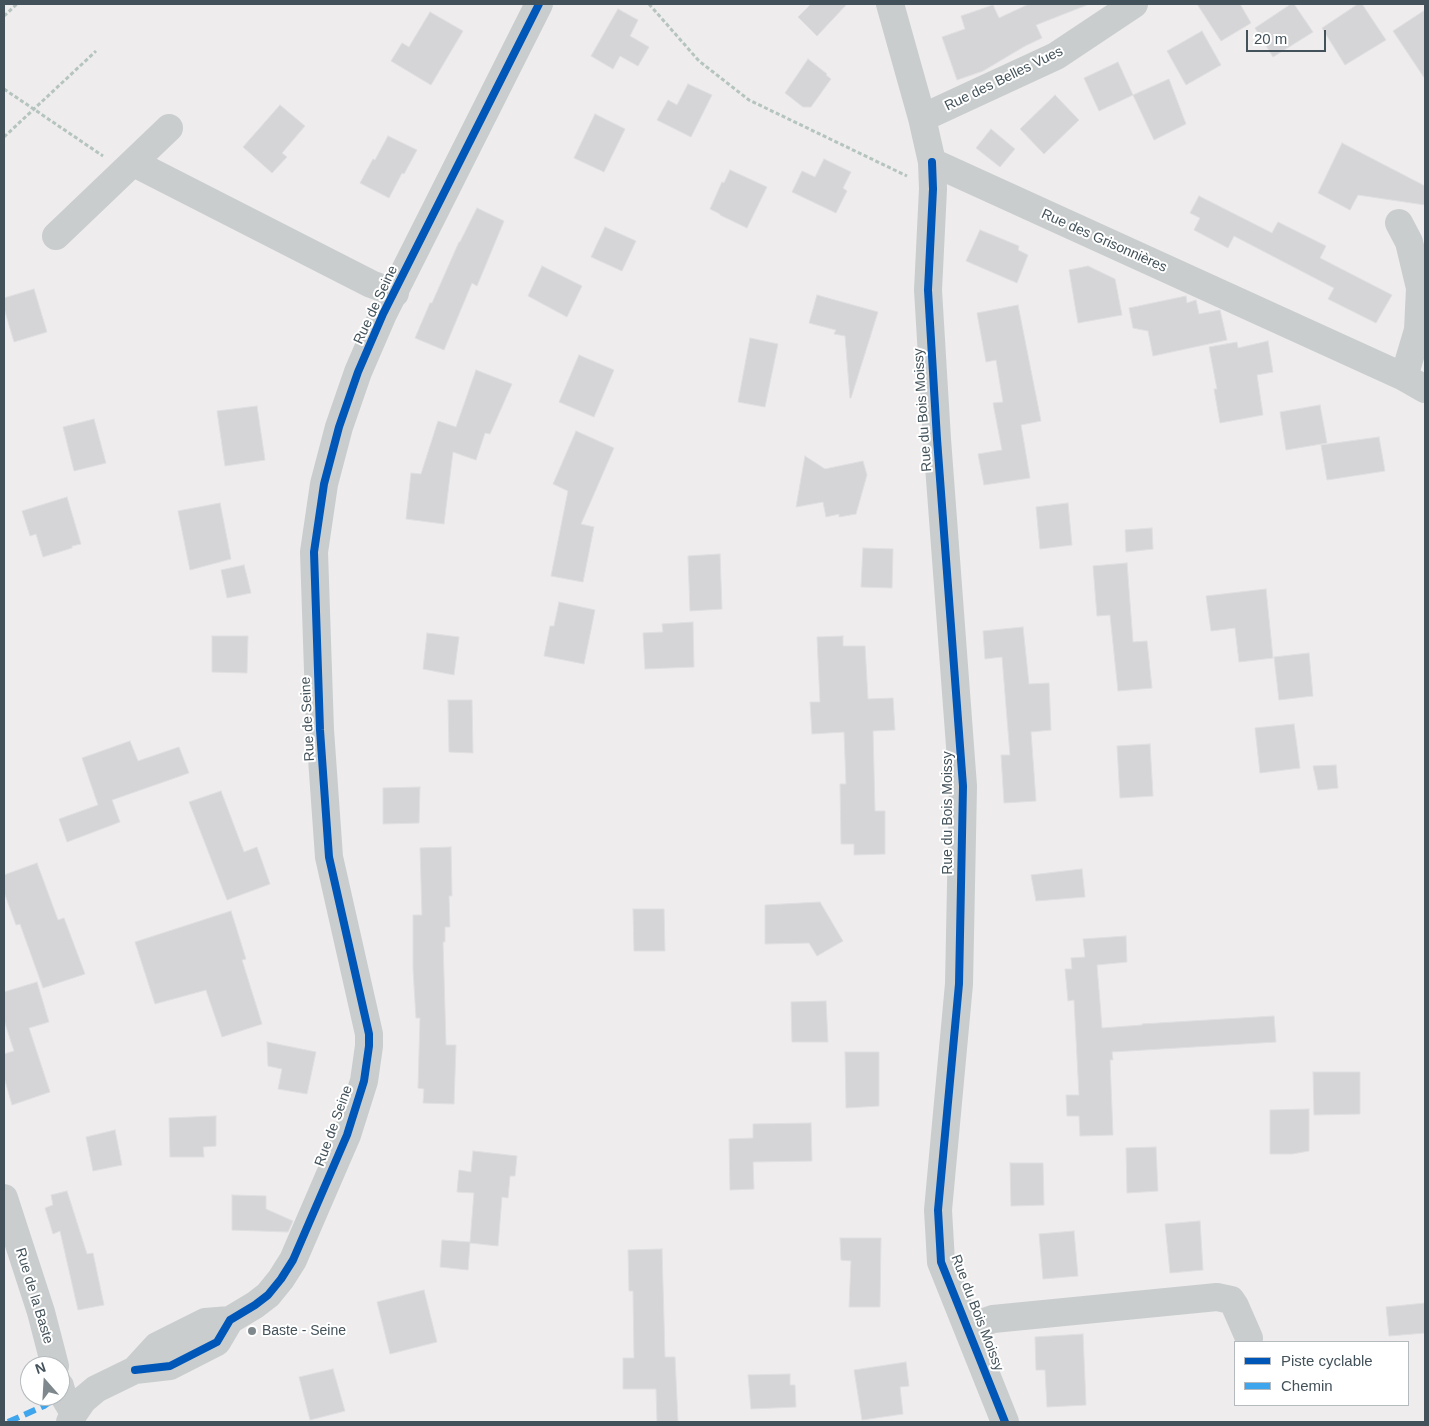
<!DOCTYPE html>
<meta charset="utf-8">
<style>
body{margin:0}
#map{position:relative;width:1429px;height:1426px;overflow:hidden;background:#eeeced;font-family:Helvetica,sans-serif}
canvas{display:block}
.frame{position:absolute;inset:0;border:5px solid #43525a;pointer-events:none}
.legend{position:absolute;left:1234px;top:1341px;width:175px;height:65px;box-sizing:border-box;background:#fff;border:1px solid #b4babd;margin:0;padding:6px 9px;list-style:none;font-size:15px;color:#43525a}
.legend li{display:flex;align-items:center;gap:10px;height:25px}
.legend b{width:25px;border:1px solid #b4babd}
.north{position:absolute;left:20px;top:1356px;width:50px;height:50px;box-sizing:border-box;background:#fff;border:1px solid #b4babd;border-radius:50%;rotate:341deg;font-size:14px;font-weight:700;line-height:20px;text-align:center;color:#43525a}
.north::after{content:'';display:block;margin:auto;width:18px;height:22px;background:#7f888d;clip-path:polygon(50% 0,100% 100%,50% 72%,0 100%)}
.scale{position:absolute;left:1246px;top:30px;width:80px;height:22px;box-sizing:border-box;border:2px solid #43525a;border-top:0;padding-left:6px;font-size:15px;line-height:18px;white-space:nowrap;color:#43525a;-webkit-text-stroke:4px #fff;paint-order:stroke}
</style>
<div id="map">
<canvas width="1429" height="1426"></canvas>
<div class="frame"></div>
<ul class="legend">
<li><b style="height:6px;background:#0057b8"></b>Piste cyclable</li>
<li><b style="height:6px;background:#3fa5ed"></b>Chemin</li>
</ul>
<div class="north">N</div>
<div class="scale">20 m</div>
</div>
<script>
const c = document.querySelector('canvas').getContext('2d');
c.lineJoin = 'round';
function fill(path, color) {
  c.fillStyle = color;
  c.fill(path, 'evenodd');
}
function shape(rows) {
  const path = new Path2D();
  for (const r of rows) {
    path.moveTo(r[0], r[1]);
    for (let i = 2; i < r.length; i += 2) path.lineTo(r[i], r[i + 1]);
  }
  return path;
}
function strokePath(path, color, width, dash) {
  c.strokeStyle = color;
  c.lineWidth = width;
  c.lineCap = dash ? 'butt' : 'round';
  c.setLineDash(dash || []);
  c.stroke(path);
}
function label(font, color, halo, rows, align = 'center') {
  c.font = font + ' Helvetica,sans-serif';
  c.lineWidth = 4;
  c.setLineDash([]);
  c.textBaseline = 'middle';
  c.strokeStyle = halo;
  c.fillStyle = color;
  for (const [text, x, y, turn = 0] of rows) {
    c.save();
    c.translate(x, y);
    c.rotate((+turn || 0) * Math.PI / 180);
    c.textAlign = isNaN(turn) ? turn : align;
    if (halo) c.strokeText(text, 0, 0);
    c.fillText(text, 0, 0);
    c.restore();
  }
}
const building = shape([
 [811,4,847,4,817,36,798,17,811,4],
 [1029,4,1087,4,1087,5,1036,25,1042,38,1025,46,983,71,957,80,942,37,965,29,961,16,993,5,999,18,1029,4],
 [1197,4,1240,4,1251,23,1221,41,1197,4],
 [1291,4,1294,4,1313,32,1273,57,1255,28,1291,4],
 [1358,4,1362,4,1386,40,1345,65,1322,28,1358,4],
 [618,9,638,20,630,36,649,47,638,66,620,56,613,69,591,56,618,9],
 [1425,10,1425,79,1393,31,1425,10],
 [430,12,463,31,431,85,391,61,402,43,409,47,430,12],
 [1202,31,1221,65,1186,85,1167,51,1202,31],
 [808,59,827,74,826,75,831,79,811,107,803,107,785,93,808,59],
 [1118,62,1133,95,1169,79,1186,124,1154,140,1133,95,1099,111,1084,78,1118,62],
 [688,84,712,95,691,137,657,120,668,100,677,105,688,84],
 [1055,95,1079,120,1044,154,1020,129,1055,95],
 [280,105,305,126,282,153,287,157,272,173,243,147,280,105],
 [595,114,625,129,604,172,574,158,595,114],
 [991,129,1015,149,1000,167,976,148,991,129],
 [388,136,417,150,404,174,402,173,389,198,360,183,373,159,375,160,388,136],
 [1342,143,1425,186,1425,205,1358,195,1350,210,1318,193,1342,143],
 [824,159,851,172,843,188,847,191,836,213,792,192,802,171,815,177,824,159],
 [730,170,767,187,747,228,720,215,720,214,710,209,722,182,724,183,730,170],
 [1199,196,1272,233,1278,222,1326,246,1320,258,1392,295,1376,323,1328,299,1334,288,1234,236,1228,248,1194,230,1200,218,1190,213,1199,196],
 [477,208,504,221,477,286,472,283,444,350,415,338,430,303,432,303,459,242,460,242,477,208],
 [605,227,636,241,622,271,591,257,605,227],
 [980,230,1019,246,1018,250,1028,255,1017,283,966,261,980,230],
 [542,266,582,286,567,317,528,296,542,266],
 [1088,266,1115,279,1122,315,1078,323,1069,270,1088,266],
 [34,289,47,332,14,342,4,308,4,298,34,289],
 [817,295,878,312,851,398,850,398,845,336,834,334,836,330,809,323,817,295],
 [1186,296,1187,303,1196,300,1199,314,1220,310,1227,340,1153,356,1148,331,1133,328,1129,308,1186,296],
 [1018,305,1041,421,1021,425,1030,478,984,485,978,454,1002,450,993,403,1003,402,996,360,986,362,977,313,1018,305],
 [750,338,778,344,765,407,738,402,750,338],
 [1268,341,1273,372,1257,375,1263,415,1220,423,1214,389,1217,389,1209,347,1237,342,1238,348,1268,341],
 [579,355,614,370,594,417,559,402,579,355],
 [476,370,512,384,490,434,485,433,476,460,453,452,444,524,406,519,411,473,421,474,438,421,456,427,476,370],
 [1320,405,1327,443,1286,450,1280,412,1320,405],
 [257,406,265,460,225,466,217,411,257,406],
 [94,419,106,463,74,471,63,427,94,419],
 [576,431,614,448,581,524,594,527,583,582,551,576,568,491,553,484,576,431],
 [1379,437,1385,471,1327,480,1321,445,1379,437],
 [805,456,825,469,863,461,867,475,856,514,839,517,839,514,826,517,823,502,796,507,805,456],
 [67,497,81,544,72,546,72,548,43,557,36,534,30,536,22,511,67,497],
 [220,503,231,559,190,570,178,511,220,503],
 [1068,503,1072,545,1040,549,1036,507,1068,503],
 [1152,528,1153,549,1126,552,1125,530,1152,528],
 [863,548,893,549,892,588,861,587,863,548],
 [720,554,722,609,690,611,688,556,720,554],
 [1127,563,1133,642,1147,641,1152,688,1118,691,1110,615,1097,616,1093,566,1127,563],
 [244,565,251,593,227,598,221,570,244,565],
 [1266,589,1273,658,1239,662,1235,628,1211,631,1206,596,1266,589],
 [559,602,595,610,584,664,544,656,550,626,554,626,559,602],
 [693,622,694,667,645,669,643,633,663,632,662,624,693,622],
 [1023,627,1029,684,1049,683,1051,730,1031,732,1036,801,1004,803,1001,755,1010,755,1002,657,985,659,983,631,1023,627],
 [427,633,459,637,454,675,423,669,427,633],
 [212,636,248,636,247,673,212,672,212,636],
 [843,636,843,646,865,646,868,699,893,698,895,730,873,731,875,811,885,811,885,854,854,855,854,844,841,844,840,784,846,784,844,732,812,734,810,702,820,702,817,637,843,636],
 [1309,653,1313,696,1279,700,1274,657,1309,653],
 [448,700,472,700,473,753,449,752,448,700],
 [1294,724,1300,768,1260,773,1255,728,1294,724],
 [130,741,138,761,179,747,189,773,112,800,120,822,67,842,59,819,98,805,82,758,130,741],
 [1150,744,1153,796,1120,798,1117,746,1150,744],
 [1336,765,1338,788,1318,790,1313,766,1336,765],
 [420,787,419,823,383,824,383,788,420,787],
 [221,791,244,852,257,847,270,884,227,900,189,802,221,791],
 [451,847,452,896,449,896,450,927,445,927,445,942,443,942,446,1045,456,1045,454,1104,423,1103,424,1089,418,1088,420,1018,416,1018,413,969,413,915,422,915,420,848,451,847],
 [37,863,58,920,64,918,85,974,43,988,20,924,16,925,4,892,4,875,37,863],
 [1082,869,1085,897,1036,901,1031,875,1082,869],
 [820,902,843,941,817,956,809,943,765,944,765,905,820,902],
 [633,909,664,909,665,951,634,951,633,909],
 [231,911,246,959,242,960,262,1024,222,1037,206,990,155,1004,135,942,231,911],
 [1126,936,1127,962,1097,965,1102,1028,1142,1025,1142,1024,1274,1016,1276,1042,1112,1052,1113,1060,1110,1060,1113,1135,1080,1136,1079,1116,1067,1116,1066,1095,1079,1095,1074,1000,1068,1001,1065,969,1072,969,1071,958,1085,957,1083,939,1126,936],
 [37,982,49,1022,29,1028,50,1092,12,1105,4,1077,4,1054,14,1051,4,1020,4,992,37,982],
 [826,1001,828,1042,792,1042,791,1002,826,1001],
 [267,1042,316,1052,307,1094,278,1089,282,1069,268,1066,267,1042],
 [845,1052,879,1052,879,1106,846,1108,845,1052],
 [1313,1072,1360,1072,1360,1114,1314,1115,1313,1072],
 [1309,1109,1309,1151,1292,1154,1270,1154,1270,1110,1309,1109],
 [216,1116,216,1146,203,1147,204,1157,170,1157,169,1118,216,1116],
 [811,1123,812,1161,753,1162,754,1189,730,1190,729,1139,753,1138,753,1124,811,1123],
 [115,1130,122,1165,93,1171,86,1137,115,1130],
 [1156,1147,1158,1191,1127,1193,1126,1148,1156,1147],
 [473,1151,517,1156,515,1176,510,1176,508,1198,502,1197,498,1246,470,1243,468,1270,440,1267,442,1240,470,1242,474,1193,457,1192,459,1170,471,1172,473,1151],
 [1010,1163,1043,1163,1044,1205,1011,1206,1010,1163],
 [67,1191,87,1254,93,1253,104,1305,78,1310,60,1231,53,1234,45,1208,53,1205,51,1195,67,1191],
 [232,1195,266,1196,266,1209,293,1221,288,1232,232,1230,232,1195],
 [1200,1221,1203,1270,1170,1273,1165,1224,1200,1221],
 [1074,1231,1078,1276,1043,1279,1039,1234,1074,1231],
 [840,1238,881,1238,880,1307,849,1307,851,1261,841,1260,840,1238],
 [662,1249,665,1357,675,1357,678,1422,657,1422,656,1389,623,1389,623,1358,634,1358,633,1291,629,1291,628,1250,662,1249],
 [424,1290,437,1342,390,1354,377,1302,424,1290],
 [1425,1303,1425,1333,1389,1336,1386,1307,1425,1303],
 [1083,1334,1086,1405,1047,1407,1045,1370,1036,1370,1035,1337,1083,1334],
 [906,1362,909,1386,900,1387,903,1414,862,1420,854,1370,906,1362],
 [333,1369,345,1411,310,1420,299,1377,333,1369],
 [790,1374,790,1385,795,1385,796,1407,751,1409,748,1375,790,1374]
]);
fill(building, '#d5d5d7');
strokePath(building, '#dfdee0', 1);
strokePath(shape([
 [649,4,699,61,749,100,907,176],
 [4,16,17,4],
 [4,89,103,156],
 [4,137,96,51]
]), '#b5c4bd', 3, [4, 2.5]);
strokePath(shape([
 [890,4,922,118,932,162,1404,377,1425,389],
 [922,118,1056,56,1134,4],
 [932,162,933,189,928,290,937,439,963,786,959,984,938,1210,941,1262,1005,1422],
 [134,163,371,284,395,293],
 [1399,223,1409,242,1420,288,1418,330,1404,377],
 [56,236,169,128],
 [4,1198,41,1312,55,1366],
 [968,1328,993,1319,1217,1297,1231,1300,1235,1306,1249,1338],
 [135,1370,170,1366,217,1342,230,1320,255,1305,268,1295,281,1279,293,1260,347,1135,364,1081,369,1046,369,1034,329,857,320,730,314,552,324,484,339,427,358,372,383,314,539,4],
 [60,1386,62,1393,74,1413],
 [70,1422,74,1413,83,1400,96,1389,135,1370,157,1346,205,1322,230,1320]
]), '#c9cdce', 28);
strokePath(shape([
 [8,1422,44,1406,58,1396]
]), '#3fa5ed', 6, [12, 6]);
strokePath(shape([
 [932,162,933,189,928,290,937,439,963,786,959,984,938,1210,941,1262,1005,1422],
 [135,1370,170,1366,217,1342,230,1320,255,1305,268,1295,281,1279,293,1260,347,1135,364,1081,369,1046,369,1034,329,857,320,730,314,552,324,484,339,427,358,372,383,314,539,4]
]), '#0057b8', 8);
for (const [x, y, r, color] of [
 [252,1331,5,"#7f888d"]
]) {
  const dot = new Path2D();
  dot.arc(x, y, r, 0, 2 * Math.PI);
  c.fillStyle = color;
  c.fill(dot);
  strokePath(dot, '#fff', 2);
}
label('14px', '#43525a', '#fff', [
 ["Rue des Belles Vues",1004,79,-26],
 ["Rue des Grisonnières",1104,241,24],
 ["Rue de Seine",376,305,-65],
 ["Rue du Bois Moissy",923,410,-94],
 ["Rue de Seine",308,719,-93],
 ["Rue du Bois Moissy",948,813,-90],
 ["Rue de Seine",334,1126,-70],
 ["Rue de la Baste",34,1296,73],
 ["Rue du Bois Moissy",977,1313,69]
]);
label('14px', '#43525a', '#fff', [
 ["Baste - Seine",262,1331]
], 'left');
</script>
